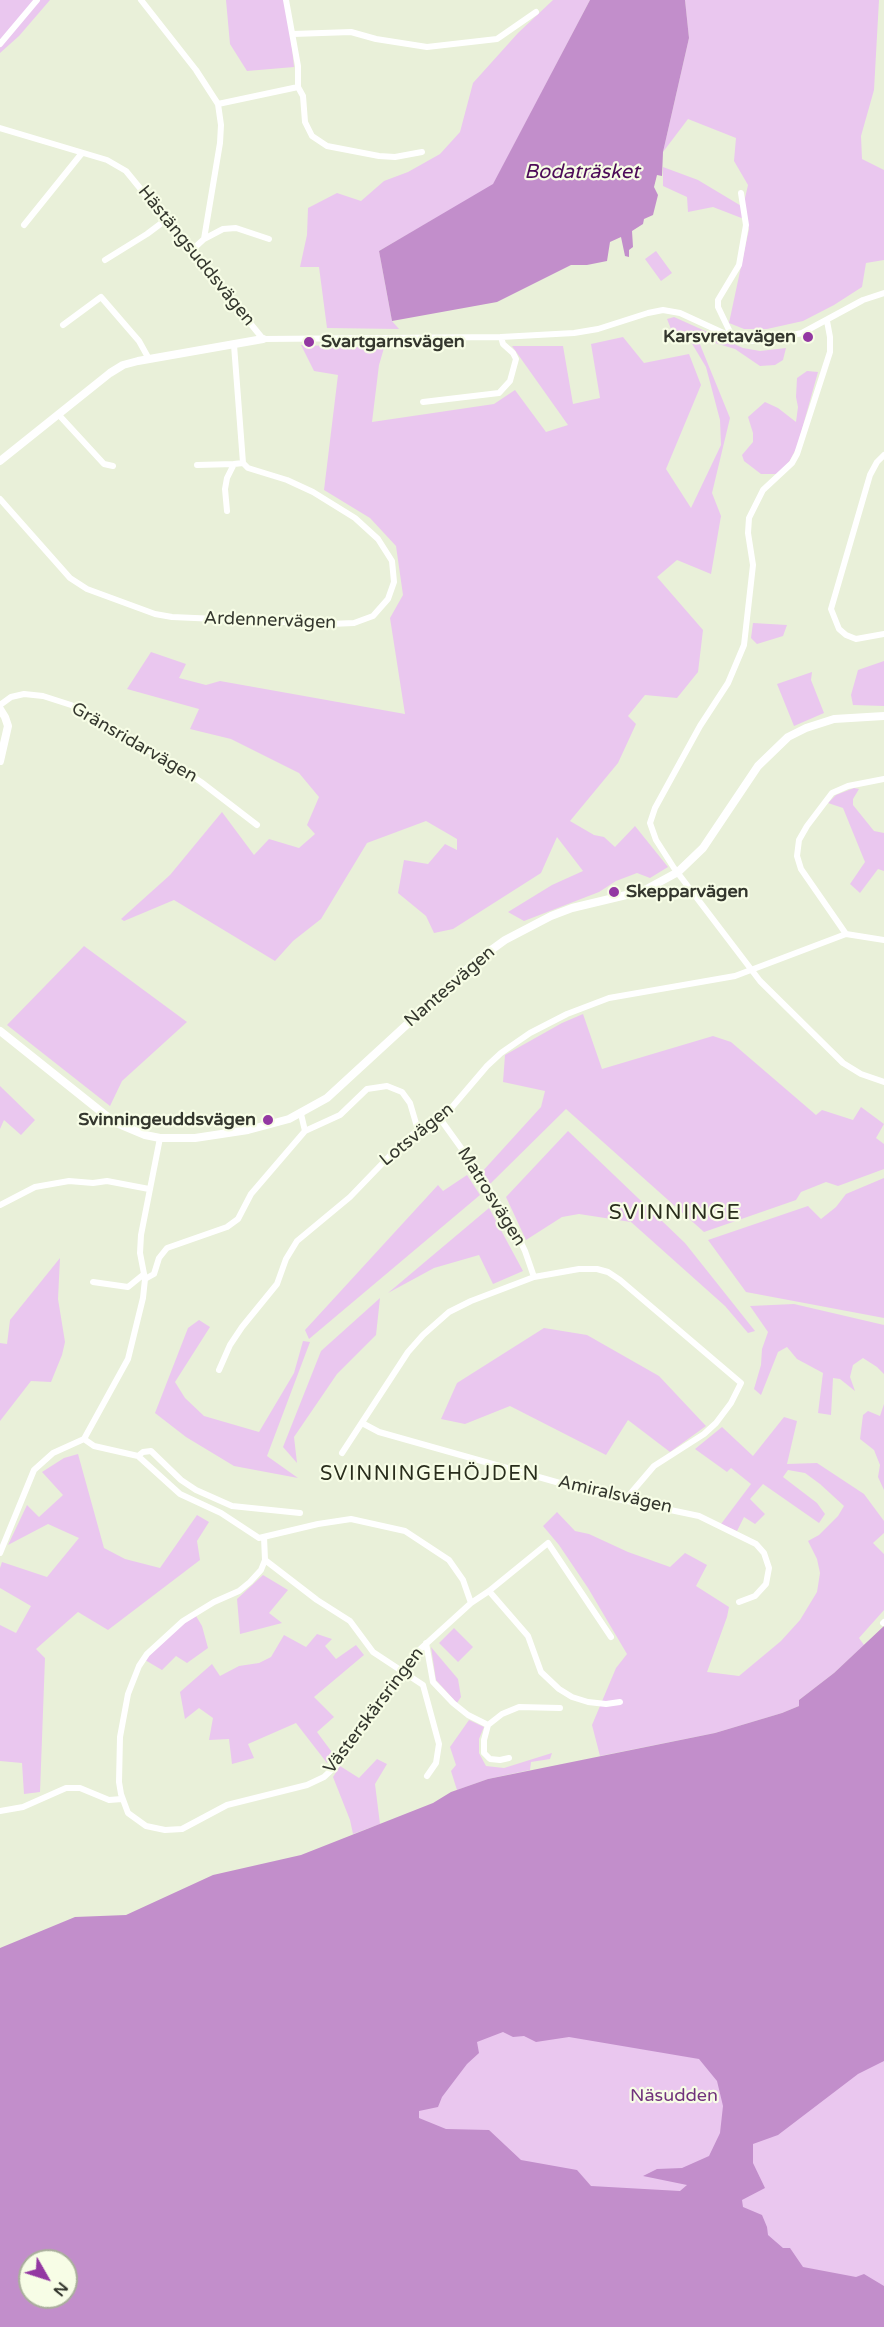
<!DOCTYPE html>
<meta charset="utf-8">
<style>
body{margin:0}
#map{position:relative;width:884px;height:2327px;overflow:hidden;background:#e9f0d9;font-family:"Varela Round",sans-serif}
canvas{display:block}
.north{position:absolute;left:18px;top:2249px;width:60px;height:60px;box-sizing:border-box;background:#f7fde6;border:2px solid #a9ae9c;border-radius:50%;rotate:129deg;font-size:16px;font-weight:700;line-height:24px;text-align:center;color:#34372e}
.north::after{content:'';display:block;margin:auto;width:21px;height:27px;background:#9338a2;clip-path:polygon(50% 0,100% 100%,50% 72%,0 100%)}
</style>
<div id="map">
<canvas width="884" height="2327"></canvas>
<div class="north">N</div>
</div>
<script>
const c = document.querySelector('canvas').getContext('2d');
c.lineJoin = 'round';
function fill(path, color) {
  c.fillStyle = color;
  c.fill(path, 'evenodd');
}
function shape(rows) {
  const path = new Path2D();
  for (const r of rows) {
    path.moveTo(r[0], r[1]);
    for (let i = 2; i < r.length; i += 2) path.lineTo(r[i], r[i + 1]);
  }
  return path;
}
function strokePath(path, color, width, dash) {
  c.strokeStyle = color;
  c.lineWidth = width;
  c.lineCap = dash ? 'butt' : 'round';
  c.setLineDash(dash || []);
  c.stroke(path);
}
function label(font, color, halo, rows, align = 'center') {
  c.font = font + ' "Varela Round",sans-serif';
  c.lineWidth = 4.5;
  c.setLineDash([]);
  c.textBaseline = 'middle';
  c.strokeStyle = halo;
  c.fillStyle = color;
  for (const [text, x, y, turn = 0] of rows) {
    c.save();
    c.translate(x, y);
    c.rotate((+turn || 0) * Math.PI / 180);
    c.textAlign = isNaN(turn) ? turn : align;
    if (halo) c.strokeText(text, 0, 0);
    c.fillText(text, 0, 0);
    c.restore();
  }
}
fill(shape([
 [0,0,50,0,19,36,0,53],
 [226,0,287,0,294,67,247,71,230,44],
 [553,0,590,0,493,185,379,251,392,321,399,329,327,328,319,267,300,267,307,235,308,208,337,193,361,201,384,181,408,172,440,154,460,132,473,83,518,33],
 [685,0,879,0,874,90,861,136,862,159,884,170,884,260,866,263,862,287,834,305,803,321,767,329,744,329,729,323,749,229,744,219,713,207,688,212,687,197,663,186,663,167,698,180,743,207,748,185,734,161,736,138,688,119,663,152,689,38],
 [656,251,672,273,661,281,645,259],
 [674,317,743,348,760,351,786,348,783,360,775,365,760,366,735,349,702,339,682,337,671,329,667,319],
 [623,337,644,363,689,354,701,385,666,469,691,508,721,445,720,420,706,367,691,342,699,342,730,418,712,493,721,516,711,574,677,560,657,577,703,630,698,672,677,698,645,695,628,716,636,724,618,763,570,821,594,835,604,837,615,847,635,826,668,867,650,878,637,873,616,881,599,892,524,921,508,912,552,885,583,871,557,837,541,873,453,929,434,933,426,916,398,893,404,860,428,864,445,844,457,850,457,839,426,821,367,843,321,919,293,941,275,961,174,900,124,921,121,919,170,875,222,812,254,855,269,839,299,848,315,834,307,825,319,797,299,773,231,739,190,729,199,709,127,689,151,652,186,664,179,678,206,685,220,681,405,714,390,618,403,595,396,546,370,518,324,490,338,375,314,371,301,345,384,348,379,365,372,422,494,404,515,390,546,432,568,425,512,346,563,346,573,404,600,398,591,344],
 [807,371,818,372,797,447,789,462,777,474,761,474,744,461,742,455,753,442,753,433,748,417,765,402,778,408,796,422,798,407,796,397,797,378],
 [753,623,787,625,783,636,757,644,751,638],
 [884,661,884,706,853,705,851,695,858,670],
 [812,672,811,680,824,713,794,726,777,684],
 [854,788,859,789,853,799,853,805,874,831,884,833,884,871,878,869,860,893,850,884,865,862,843,808,828,803,836,795],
 [84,946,187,1022,122,1081,110,1106,7,1025],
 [583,1014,602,1069,713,1036,731,1042,816,1115,822,1110,853,1120,861,1107,884,1124,876,1138,884,1144,884,1169,838,1186,826,1182,801,1192,796,1200,704,1232,566,1109,490,1184,481,1173,541,1107,545,1091,503,1082,505,1055,562,1023],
 [0,1086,35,1120,21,1135,4,1120,0,1129],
 [568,1131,685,1243,755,1331,748,1333,725,1306,631,1222,579,1214,562,1217,526,1240,506,1197],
 [467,1175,480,1195,309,1339,305,1330,438,1185,443,1191],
 [884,1178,884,1318,746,1292,708,1240,808,1206,821,1219,836,1207,846,1194],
 [489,1208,523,1271,493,1284,479,1255,434,1268,388,1293],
 [60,1258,58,1299,65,1342,62,1355,51,1382,31,1381,0,1421,0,1343,7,1344,10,1320],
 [380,1298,376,1335,337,1374,294,1437,297,1463,283,1447,321,1351],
 [794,1304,884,1325,884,1374,877,1367,863,1358,853,1365,850,1377,855,1391,840,1379,833,1378,831,1415,818,1413,823,1373,797,1359,787,1347,778,1352,761,1395,754,1389,761,1365,762,1349,768,1332,750,1306],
 [199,1320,210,1327,175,1382,185,1398,204,1416,259,1432,294,1373,303,1341,310,1342,267,1456,298,1478,234,1466,186,1437,155,1413,188,1328],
 [544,1328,587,1335,659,1376,706,1426,670,1452,628,1420,606,1455,510,1406,465,1424,441,1419,457,1383],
 [884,1404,884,1490,878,1477,880,1465,874,1450,860,1439,863,1415,868,1411,880,1416],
 [784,1417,797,1421,787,1464,817,1463,864,1494,884,1521,884,1533,873,1543,884,1554,884,1610,859,1638,864,1645,834,1673,799,1700,799,1706,782,1713,715,1733,600,1756,592,1725,616,1668,627,1654,588,1588,559,1545,543,1526,557,1512,575,1531,589,1534,628,1552,670,1567,685,1553,707,1565,696,1586,729,1607,727,1617,707,1672,739,1676,781,1641,800,1620,817,1592,820,1573,817,1559,808,1541,819,1535,838,1516,844,1506,820,1484,805,1473,788,1470,783,1477,817,1503,825,1514,819,1523,763,1484,750,1499,765,1514,755,1524,744,1517,737,1531,721,1524,751,1484,731,1468,727,1472,695,1449,722,1427,753,1456],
 [78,1454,104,1548,125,1559,160,1568,197,1515,209,1522,197,1541,200,1560,108,1630,78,1612,36,1649,45,1658,40,1792,24,1794,22,1763,0,1761,0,1625,16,1633,31,1606,0,1588,0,1568,2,1562,47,1577,79,1538,48,1524,8,1545,27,1505,39,1517,63,1495,42,1472,64,1458],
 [263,1575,288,1590,269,1613,282,1623,240,1634,237,1599],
 [196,1616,202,1626,208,1648,187,1663,176,1656,162,1670,145,1660,175,1629],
 [454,1628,473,1647,458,1662,439,1643],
 [317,1634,332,1639,325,1646,336,1659,356,1645,364,1655,314,1697,334,1717,317,1732,334,1755,327,1763,296,1723,248,1744,254,1758,232,1764,229,1739,209,1740,213,1718,199,1708,185,1719,180,1692,212,1664,220,1676,239,1666,259,1663,271,1657,284,1635,306,1647],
 [431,1647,458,1679,461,1697,457,1703,436,1680],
 [469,1720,484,1727,479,1739,479,1753,486,1766,504,1768,552,1753,550,1759,531,1762,530,1770,488,1779,457,1790,451,1771,456,1765,450,1747],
 [377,1759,387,1764,375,1784,380,1824,353,1834,350,1820,333,1777,340,1766,359,1778],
 [884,1814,884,2327,416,2283,409,1953]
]), '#eac7ef');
fill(shape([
 [590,0,685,0,689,38,663,152,662,176,657,175,654,187,658,195,653,215,644,219,643,224,632,231,633,247,629,250,629,257,625,256,621,237,610,242,607,261,587,265,571,265,497,302,392,321,379,251,493,184],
 [884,1626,884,2061,858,2074,778,2135,753,2144,753,2163,765,2188,742,2200,743,2207,762,2215,767,2227,768,2235,783,2248,790,2248,803,2267,856,2277,864,2274,884,2286,884,2327,0,2327,0,1948,75,1917,126,1915,213,1875,301,1855,433,1803,451,1792,488,1779,715,1733,782,1713,799,1706,799,1700,834,1673],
 [503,2032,513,2037,524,2036,536,2042,569,2037,699,2059,717,2081,723,2106,720,2133,709,2156,682,2168,657,2169,643,2176,687,2185,680,2191,591,2186,577,2170,521,2160,489,2130,446,2129,419,2118,419,2111,438,2107,442,2097,467,2064,479,2053,477,2042],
 [30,2261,66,2261,66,2297,30,2297]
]), '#c28ecb');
strokePath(shape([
 [141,0,196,70,218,104,221,125,220,143,204,239,192,250],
 [286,0,298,66,298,87,303,96,305,122,312,136,327,146,379,156,395,157,422,152],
 [293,34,351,32,376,39,427,47,497,39,536,12],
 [0,44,37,0],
 [218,104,298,87],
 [0,128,107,160,126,171,263,339,501,337,574,333,598,329,648,313,663,310,680,313,730,336,748,341,764,341,802,333,863,300,884,293],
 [24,225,82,153],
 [204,239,223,229,236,228,269,239],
 [105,260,147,234,167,219],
 [827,321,830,337,830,352,797,454,792,463,763,490,749,518,748,533,753,565,744,645,728,683,700,726,655,808,650,823,656,840,674,868,760,981,843,1063,861,1074,884,1082],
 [63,325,101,297,139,341,149,359],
 [730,336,730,332,718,307,718,300,739,265,746,225,741,193],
 [423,402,499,393,510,381,516,359,513,353,503,344,501,337],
 [58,414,104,464,113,466],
 [884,455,877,462,870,475,831,609,839,629,846,635,856,639,884,634],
 [197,465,234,464],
 [0,499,70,578,87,589,155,614,172,617,330,624,354,623,373,616,388,599,394,582,392,561,378,539,355,518,313,492,287,480,248,468,243,463,234,345],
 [227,511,225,489,227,478,234,464,243,463],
 [0,705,11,697,24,694,43,696,71,705,143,748,168,760,201,782,257,825],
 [846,934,801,869,797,856,799,840,807,826,832,793,848,786,884,779],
 [301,1114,305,1131],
 [441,1120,477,1170,514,1228,525,1251,534,1277],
 [0,1205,35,1187,69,1181,93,1183,107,1181,149,1189],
 [145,1279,154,1274,159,1258,167,1248,227,1227,238,1219,251,1194,305,1131,340,1115,367,1089,387,1086,402,1092,410,1103,418,1130],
 [93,1282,128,1287,144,1274],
 [219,1370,230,1345,242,1327,277,1284,286,1259,297,1241,350,1197,403,1142,418,1130,441,1120,487,1066,501,1053,530,1033,567,1014,609,998,735,976,846,934,884,940],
 [362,1423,379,1432,613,1498,699,1516,756,1544,764,1553,769,1568,766,1584,755,1596,739,1602],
 [84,1439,94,1446,138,1456,180,1494,221,1513,259,1538,318,1524,351,1519,405,1531,449,1560,463,1580,471,1603,416,1653,394,1688,370,1714,339,1763,324,1777,307,1785,227,1805,182,1829,165,1830,146,1826,128,1813,121,1794,119,1782,120,1737,128,1694,139,1666,147,1654,183,1621,214,1602,239,1591,250,1582,261,1570,265,1560],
 [342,1453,408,1352,423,1335,449,1312,471,1301,534,1277,579,1269,597,1269,608,1272,620,1280,741,1383,731,1403,716,1423,704,1434,654,1466,625,1500],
 [138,1456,143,1452,151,1451,181,1480,196,1490,232,1506,300,1513],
 [264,1537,265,1560,317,1600,350,1621,373,1652,423,1685,439,1744,436,1763,427,1776],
 [0,1553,34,1470,53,1453,84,1439,128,1359,143,1298,145,1279,140,1253,141,1235,160,1138],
 [489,1591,528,1636,541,1672,559,1689,572,1697,588,1702,606,1704,620,1702],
 [471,1603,489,1591,548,1543,611,1637],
 [883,1623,884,1622],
 [426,1643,433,1682,453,1703,468,1715,488,1725,484,1740,484,1753,490,1759,500,1760,509,1758],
 [488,1725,502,1714,519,1707,560,1708],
 [0,1811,23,1807,66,1788,80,1788,109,1800,122,1799]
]), '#fff', 6);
strokePath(shape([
 [0,461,110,373,123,365,138,361,263,339],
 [0,709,5,717,8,726,0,761],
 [0,1031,114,1122,145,1135,160,1138,195,1138,248,1130,289,1119,327,1098,476,961,505,940,551,916,572,908,643,891,678,872,703,848,758,766,788,737,806,728,834,719,884,716]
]), '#fff', 8);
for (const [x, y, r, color] of [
 [808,337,6,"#9338a2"],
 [309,342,6,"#9338a2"],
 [614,892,6,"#9338a2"],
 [268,1120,6,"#9338a2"]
]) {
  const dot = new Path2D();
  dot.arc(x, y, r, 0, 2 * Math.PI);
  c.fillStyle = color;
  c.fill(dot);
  strokePath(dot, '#f7fde6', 2);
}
label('18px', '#34372e', '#f7fde6', [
 ["Hästängsuddsvägen",196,256,51],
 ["Ardennervägen",270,621,2],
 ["Gränsridarvägen",134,743,30],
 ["Nantesvägen",450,987,-41],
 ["Lotsvägen",417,1135,-39],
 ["Matrosvägen",491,1197,58],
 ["Amiralsvägen",615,1495,13],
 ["Västerskärsringen",374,1711,-53]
]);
label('bold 18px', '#34372e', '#f7fde6', [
 ["Karsvretavägen",796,337],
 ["Svartgarnsvägen",321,342,"left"],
 ["Skepparvägen",626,892,"left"],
 ["Svinningeuddsvägen",256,1120]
], 'right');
label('18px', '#71327c', '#f7fde6', [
 ["Näsudden",674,2096]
]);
label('italic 20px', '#4d0b58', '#f7fde6', [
 ["Bodaträsket",582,173]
]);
c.letterSpacing = '1.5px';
label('20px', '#292d1c', '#f7fde6', [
 ["SVINNINGEHÖJDEN",430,1475]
]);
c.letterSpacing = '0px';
c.letterSpacing = '1.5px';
label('21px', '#292d1c', '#f7fde6', [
 ["SVINNINGE",675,1213]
]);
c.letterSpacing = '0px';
</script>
